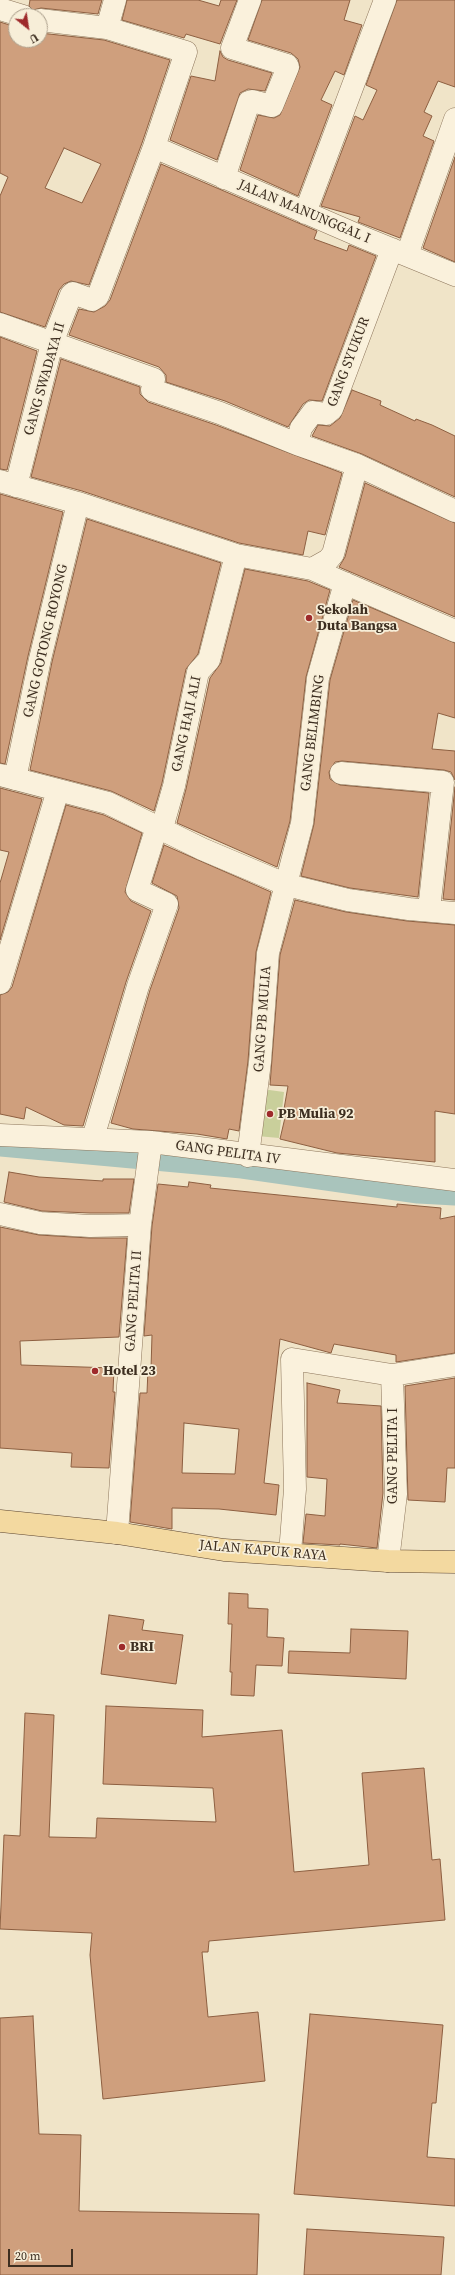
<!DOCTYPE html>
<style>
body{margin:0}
#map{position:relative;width:455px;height:2275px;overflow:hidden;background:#f0e4c8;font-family:"Source Serif 4",serif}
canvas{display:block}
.north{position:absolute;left:8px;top:8px;width:40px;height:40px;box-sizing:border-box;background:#f7eed8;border:1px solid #ada18e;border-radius:50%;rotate:150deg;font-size:11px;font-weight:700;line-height:16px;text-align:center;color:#3d2e20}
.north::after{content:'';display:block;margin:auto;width:14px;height:18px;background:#9e2a2b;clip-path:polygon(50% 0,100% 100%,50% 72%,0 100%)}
.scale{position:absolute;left:8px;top:2249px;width:65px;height:18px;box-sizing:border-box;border:2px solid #3d2e20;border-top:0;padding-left:5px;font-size:12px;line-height:14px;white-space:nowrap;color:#3d2e20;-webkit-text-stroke:3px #f7eed8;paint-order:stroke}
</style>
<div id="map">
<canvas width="455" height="2275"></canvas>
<div class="north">U</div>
<div class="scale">20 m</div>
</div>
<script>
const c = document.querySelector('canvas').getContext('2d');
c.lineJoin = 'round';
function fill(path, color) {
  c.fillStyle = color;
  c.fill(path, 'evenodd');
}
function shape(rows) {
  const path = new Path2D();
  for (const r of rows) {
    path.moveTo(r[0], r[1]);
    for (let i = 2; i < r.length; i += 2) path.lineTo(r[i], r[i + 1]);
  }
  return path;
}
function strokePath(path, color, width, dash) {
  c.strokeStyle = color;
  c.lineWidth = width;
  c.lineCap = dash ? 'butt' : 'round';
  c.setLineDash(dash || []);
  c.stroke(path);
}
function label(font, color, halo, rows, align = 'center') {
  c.font = font + ' "Source Serif 4",serif';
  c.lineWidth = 3.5;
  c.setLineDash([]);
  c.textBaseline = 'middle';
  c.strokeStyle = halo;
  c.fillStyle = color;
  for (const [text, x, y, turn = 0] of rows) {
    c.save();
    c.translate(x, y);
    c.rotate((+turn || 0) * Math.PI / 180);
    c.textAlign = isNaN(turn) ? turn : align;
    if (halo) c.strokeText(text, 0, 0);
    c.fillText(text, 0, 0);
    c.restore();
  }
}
fill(shape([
 [262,1089,284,1092,279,1138,257,1136]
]), '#c9cf9b');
strokePath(shape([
 [0,1145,242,1167,418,1192,455,1194]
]), '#a9c4bc', 23);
const building = shape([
 [30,0,102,0,98,14,41,8,33,10,29,6,30,0],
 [127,0,198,0,219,6,221,0,237,0,220,44,186,34,184,38,122,20,127,0],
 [262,0,350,0,344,20,362,25,344,75,335,71,321,100,332,105,298,196,240,170,258,115,274,118,280,115,300,67,298,59,291,53,248,40,262,0],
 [397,0,455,0,455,87,438,81,424,112,432,116,423,136,434,141,400,238,358,222,360,217,321,206,355,116,363,120,377,90,366,85,397,0],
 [0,22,16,27,16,40,40,40,40,33,104,40,170,60,142,143,89,285,71,281,64,284,59,290,45,327,0,312,0,196,8,177,0,173,0,22],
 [64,148,101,164,82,203,45,188,64,148],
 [220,51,223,57,228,60,272,73,265,91,248,89,240,93,217,160,170,140,191,76,215,81,220,51],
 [455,157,455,262,423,248,455,157],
 [161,164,317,231,314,239,347,251,349,245,376,256,322,401,309,400,303,404,288,427,225,401,166,382,166,375,159,367,69,335,79,309,94,312,105,306,110,300,161,164],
 [0,337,37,351,7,470,0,469,0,337],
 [61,359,140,387,140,394,148,402,216,425,342,473,325,535,308,531,303,555,239,543,82,491,31,477,61,359],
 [352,390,381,401,380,405,415,421,416,419,432,425,455,436,455,497,362,454,312,436,318,425,330,426,340,418,352,390],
 [365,483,455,523,455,617,339,567,345,557,365,483],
 [0,494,63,512,28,656,5,764,0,763,0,494],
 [87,519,221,563,198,654,186,669,162,783,154,811,111,791,30,770,52,662,87,519],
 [245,569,308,581,330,590,306,677,290,821,277,867,177,823,186,789,210,678,221,663,245,569],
 [353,600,455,643,455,718,438,713,432,749,455,751,455,780,451,772,444,770,342,761,335,762,329,772,330,779,340,785,429,793,418,897,350,888,301,876,314,824,330,680,353,600],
 [455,787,455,900,443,899,455,787],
 [0,788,42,799,0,940,0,883,9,852,0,850,0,788],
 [66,805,104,815,142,833,125,892,131,901,151,911,126,982,83,1126,64,1125,26,1107,24,1119,0,1114,0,995,8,992,12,987,66,805],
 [164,845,271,892,256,952,248,1061,239,1131,229,1129,227,1139,197,1134,133,1129,111,1123,150,990,179,908,177,896,152,883,164,845],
 [295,900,346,912,407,921,455,925,455,1114,435,1111,435,1162,337,1153,280,1139,287,1109,284,1109,288,1086,270,1085,280,955,295,900],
 [9,1172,39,1177,103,1181,103,1179,134,1179,129,1213,90,1213,42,1211,4,1202,9,1172],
 [189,1182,211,1185,210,1188,397,1207,397,1204,441,1208,440,1219,455,1216,455,1353,396,1362,396,1355,334,1344,331,1353,280,1339,264,1483,279,1485,276,1515,219,1509,172,1508,172,1529,130,1522,140,1393,147,1393,148,1369,151,1369,152,1335,144,1336,152,1226,158,1184,188,1187,189,1182],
 [184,1423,239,1429,235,1474,182,1473,184,1423],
 [0,1227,39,1235,89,1238,127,1238,119,1337,20,1341,21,1365,114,1368,113,1392,115,1392,109,1468,71,1467,72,1453,0,1448,0,1227],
 [455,1378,455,1468,447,1468,445,1502,408,1500,405,1386,455,1378],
 [307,1383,340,1390,337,1403,381,1406,383,1493,377,1548,340,1544,340,1545,303,1543,306,1514,325,1516,327,1479,307,1477,307,1383],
 [229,1593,248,1594,248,1608,268,1609,267,1637,284,1638,282,1666,256,1665,254,1696,231,1695,232,1672,230,1672,232,1624,228,1624,229,1593],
 [109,1615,144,1620,142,1630,183,1635,176,1684,101,1674,109,1615],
 [351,1629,408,1631,406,1679,288,1673,289,1651,350,1653,351,1629],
 [106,1706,203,1710,202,1737,282,1730,294,1872,369,1865,362,1773,424,1768,432,1860,440,1859,445,1920,209,1941,208,1952,202,1952,208,2017,258,2012,265,2081,103,2099,90,1955,92,1933,0,1929,4,1835,20,1836,25,1713,54,1715,49,1837,96,1838,97,1818,216,1822,213,1788,103,1784,106,1706],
 [310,2014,443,2025,436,2103,432,2103,427,2157,455,2159,455,2206,294,2194,310,2014],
 [33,2016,39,2134,81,2135,79,2211,259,2214,257,2275,0,2275,0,2018,33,2016],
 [307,2229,444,2237,441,2275,304,2275,307,2229]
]);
fill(building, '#cf9f7d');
strokePath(building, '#8d5f41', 1);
const minor = shape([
 [0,9,23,16],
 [40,20,107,28],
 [154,147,362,237,455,275],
 [224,178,249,102,252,101,272,106,288,67,287,65,232,48,250,0],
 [305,213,385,0],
 [407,255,455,119],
 [0,324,154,379,152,390,220,413,297,444],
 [357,465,455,511],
 [0,481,78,503,236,555,312,569,455,631],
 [16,486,52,343,71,295,73,293,92,300,98,296,154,147,186,52,107,28,115,0],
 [312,569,328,560,333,554,357,465,297,444,301,428,313,412,326,414,332,409,392,249],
 [341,773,443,782,429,910],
 [0,775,108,803,202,849,287,885,348,900,409,909,455,913],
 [15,779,40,659,78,503],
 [0,983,58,790],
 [0,1135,151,1142,455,1180],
 [93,1138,138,986,167,904,137,890,154,836,162,828,174,786,198,672,209,660,236,555],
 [248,1156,260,1062,268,953,302,823,318,678,345,583],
 [0,1214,40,1223,90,1226,140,1225],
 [117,1533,140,1225,151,1142],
 [290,1553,295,1489,292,1359,392,1375,455,1365],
 [388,1561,396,1494,392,1375]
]);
const major = shape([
 [0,1521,117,1533,224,1550,388,1561,455,1562]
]);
strokePath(minor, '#8d765c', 23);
strokePath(major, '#5b4430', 23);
strokePath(minor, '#faf1dc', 22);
strokePath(major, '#f3d9a0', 22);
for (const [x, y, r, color] of [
 [309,618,4,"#9e2a2b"],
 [270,1114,4,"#9e2a2b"],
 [95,1371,4,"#9e2a2b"],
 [122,1647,4,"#9e2a2b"]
]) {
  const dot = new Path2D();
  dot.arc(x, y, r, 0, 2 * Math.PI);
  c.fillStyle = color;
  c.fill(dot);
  strokePath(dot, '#f7eed8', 1.5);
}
label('14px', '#3d2e20', '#f7eed8', [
 ["JALAN MANUNGGAL I",304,212,23],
 ["GANG SYUKUR",349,362,-69],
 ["GANG SWADAYA II",45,379,-74],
 ["GANG GOTONG ROYONG",46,641,-77],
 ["GANG HAJI ALI",187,724,-78],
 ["GANG BELIMBING",313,733,-83],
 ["GANG PB MULIA",263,1019,-86],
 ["GANG PELITA IV",228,1153,8],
 ["GANG PELITA II",134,1301,-86],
 ["GANG PELITA I",393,1456,-90],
 ["JALAN KAPUK RAYA",263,1551,5]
]);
label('bold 14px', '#3d2e20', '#f7eed8', [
 ["Sekolah",317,610],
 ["Duta Bangsa",317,626],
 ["PB Mulia 92",278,1114],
 ["Hotel 23",103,1371],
 ["BRI",130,1647]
], 'left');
</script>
